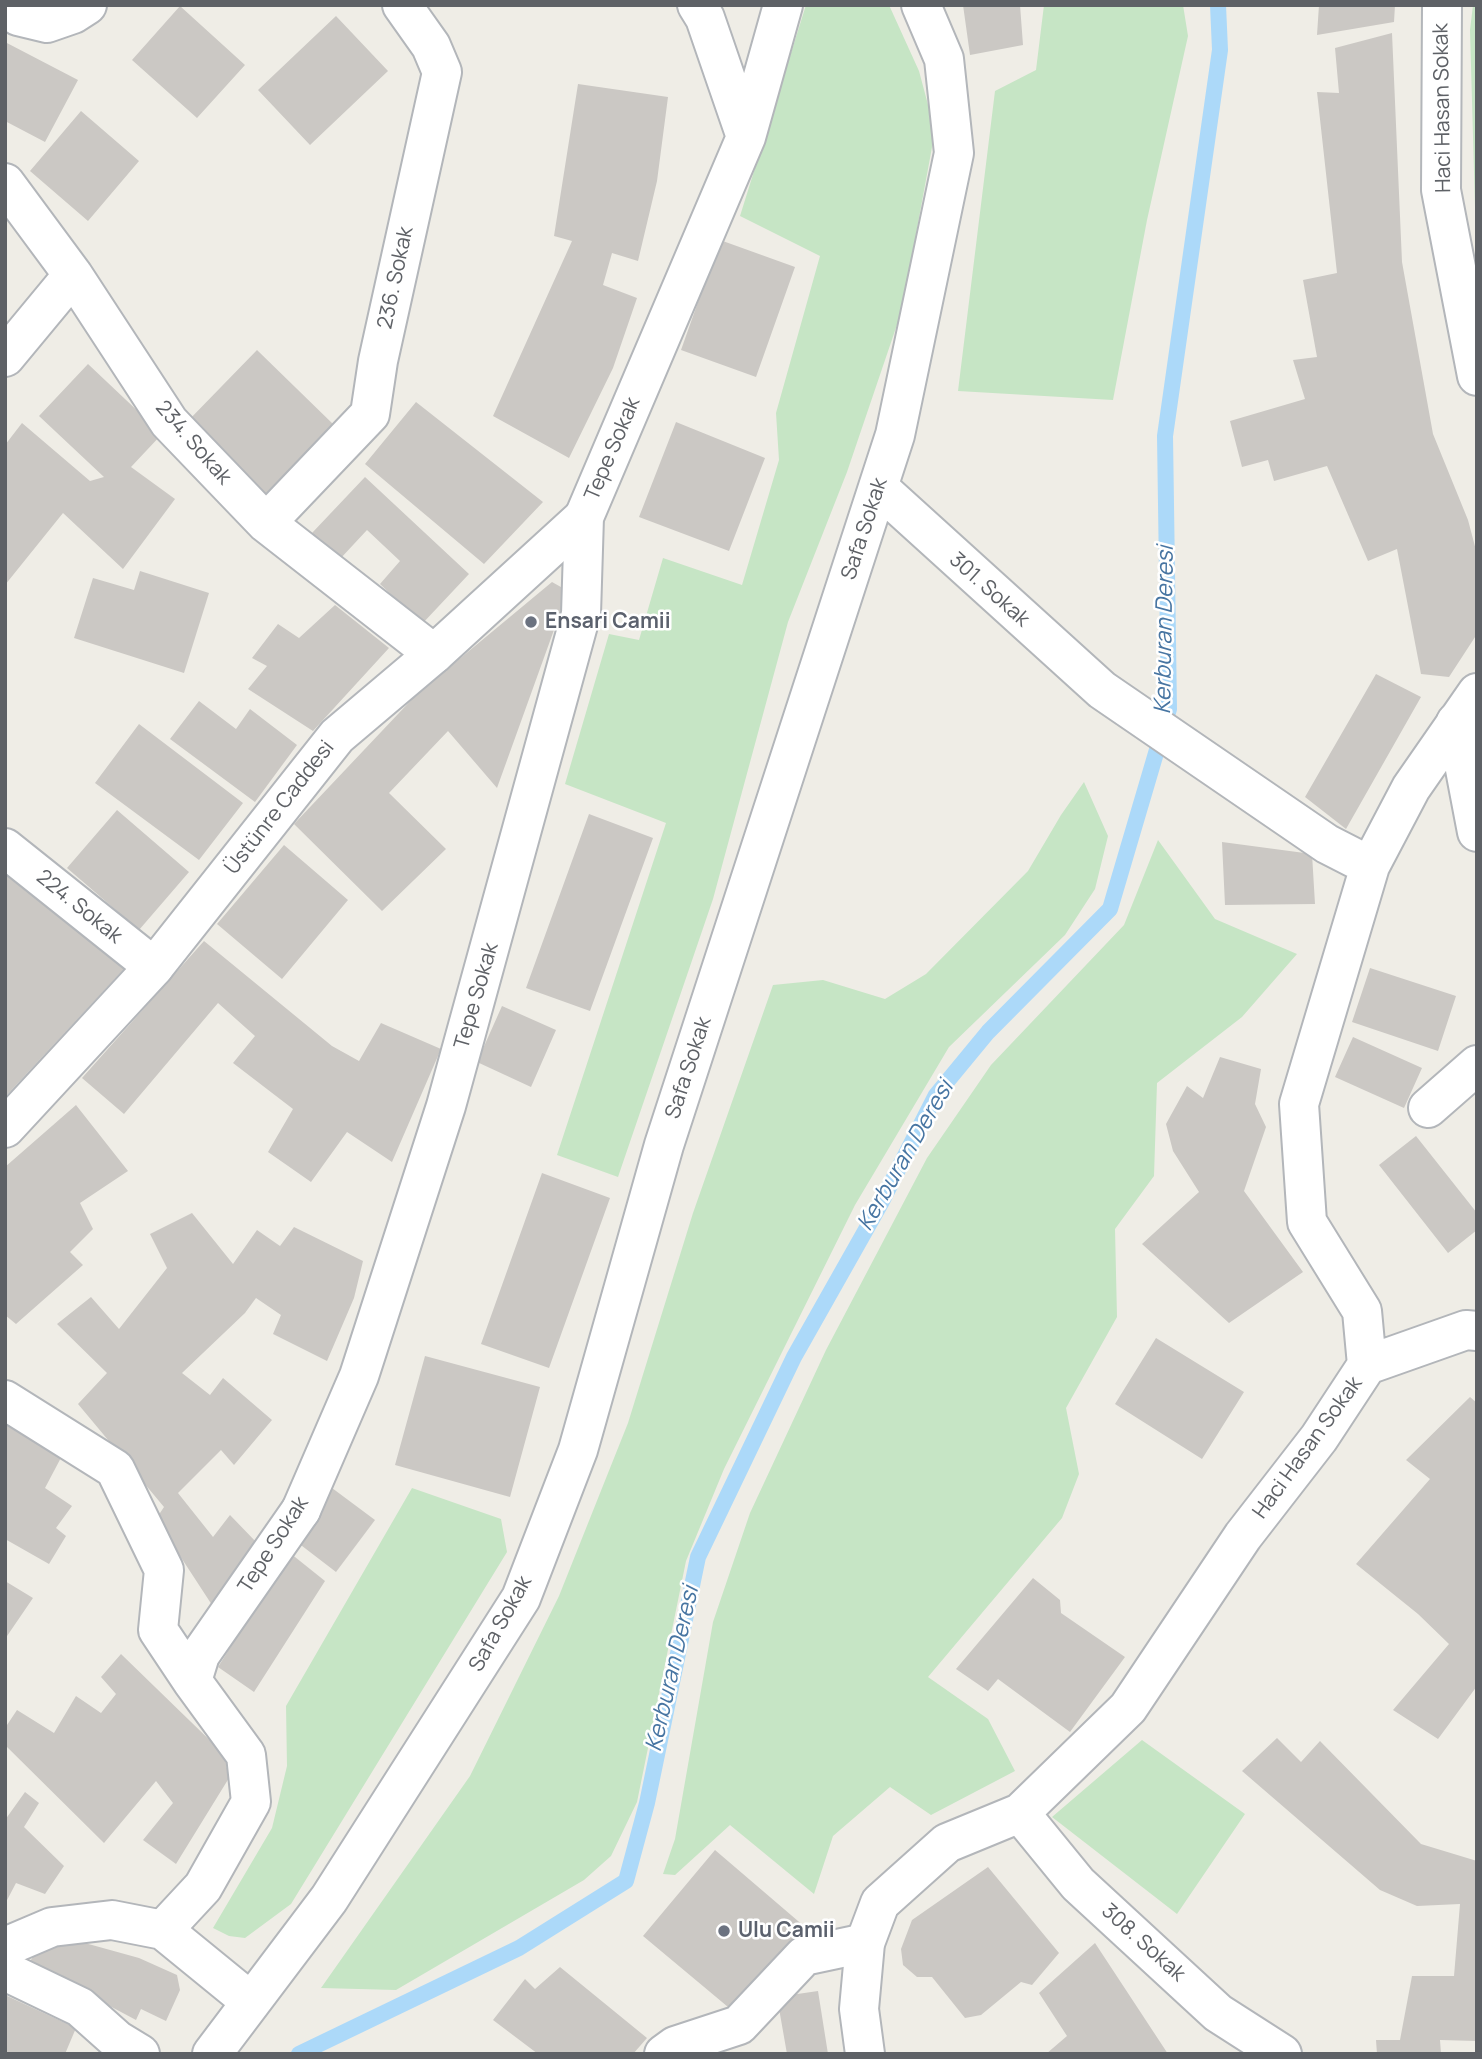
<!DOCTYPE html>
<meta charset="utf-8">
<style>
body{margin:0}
#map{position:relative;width:1482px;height:2059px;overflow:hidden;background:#efede6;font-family:Manrope,sans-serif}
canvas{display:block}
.frame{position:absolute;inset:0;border:7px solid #5e6166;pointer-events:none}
</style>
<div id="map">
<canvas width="1482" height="2059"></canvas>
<div class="frame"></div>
</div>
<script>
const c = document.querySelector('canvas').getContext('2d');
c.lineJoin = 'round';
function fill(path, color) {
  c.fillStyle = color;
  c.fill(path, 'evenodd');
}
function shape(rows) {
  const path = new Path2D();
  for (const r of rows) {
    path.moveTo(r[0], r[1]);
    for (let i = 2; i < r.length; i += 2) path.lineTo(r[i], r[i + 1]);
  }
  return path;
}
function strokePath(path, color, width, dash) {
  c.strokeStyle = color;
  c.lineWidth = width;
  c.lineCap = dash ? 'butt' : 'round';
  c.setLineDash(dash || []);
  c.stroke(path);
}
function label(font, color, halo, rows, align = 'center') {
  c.font = font + ' Manrope,sans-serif';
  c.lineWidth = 5;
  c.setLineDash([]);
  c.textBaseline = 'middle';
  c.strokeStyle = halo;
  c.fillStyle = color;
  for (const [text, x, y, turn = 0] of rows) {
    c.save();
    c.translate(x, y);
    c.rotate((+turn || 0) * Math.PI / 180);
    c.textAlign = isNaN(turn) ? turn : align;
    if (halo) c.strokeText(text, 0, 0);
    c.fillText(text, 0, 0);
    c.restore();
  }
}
fill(shape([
 [806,5,889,5,919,71,935,131,902,310,847,472,788,622,713,899,618,1177,557,1155,666,823,565,784,609,634,639,640,663,558,742,585,779,460,776,413,820,256,740,216],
 [1044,5,1183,5,1188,36,1147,220,1113,400,958,391,995,91,1036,70],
 [1473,5,1477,5,1476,243,1470,30],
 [1084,782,1108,836,1095,889,1065,935,949,1047,855,1205,724,1469,686,1561,637,1802,611,1856,584,1880,396,1990,321,1988,470,1776,559,1596,628,1423,693,1213,773,985,823,980,885,999,926,974,1028,871,1061,815],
 [1158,840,1215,919,1297,954,1242,1017,1157,1083,1154,1176,1115,1229,1117,1317,1066,1408,1079,1474,1062,1518,928,1677,988,1719,1015,1771,931,1815,890,1787,833,1836,814,1894,730,1825,675,1875,663,1874,675,1839,713,1622,750,1513,826,1350,927,1158,991,1065,1124,925],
 [412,1488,501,1519,507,1552,291,1904,245,1938,229,1936,213,1928,272,1828,287,1766,286,1706],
 [1142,1740,1245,1814,1177,1914,1052,1817]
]), '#c6e5c5');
strokePath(shape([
 [299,2054,519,1948,626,1881,647,1803,698,1557,794,1357,881,1203,936,1095,988,1032,1110,909,1169,709,1165,436,1220,50,1218,5]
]), '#acd9f9', 16);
fill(shape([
 [963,5,1020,5,1023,45,970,55],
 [1319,5,1395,5,1394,22,1317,35],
 [180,6,245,65,197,118,132,60],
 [336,16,388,71,310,145,258,90],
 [1392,33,1402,262,1433,434,1468,520,1477,554,1477,634,1449,677,1421,674,1397,549,1368,561,1327,466,1274,481,1268,460,1242,467,1230,421,1305,399,1293,360,1317,357,1303,280,1337,273,1317,92,1339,93,1335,48],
 [5,42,78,80,45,142,5,121],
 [578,84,668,97,657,181,638,261,612,253,603,285,637,298,613,368,569,458,493,416,572,241,554,236],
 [81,111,139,161,88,221,30,171],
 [720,240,795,267,756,377,681,350],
 [257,350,334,425,261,498,185,424],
 [88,364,162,434,131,467,175,499,123,569,63,513,5,585,5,445,22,423,90,481,104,477,39,416],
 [416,402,543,502,484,564,365,464],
 [676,422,765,458,729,551,639,517],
 [365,477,469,574,422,624,380,584,400,561,367,530,340,559,312,533],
 [140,571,209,593,184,673,74,638,93,578,134,590],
 [552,582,568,591,497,788,448,731,389,793,446,849,382,911,294,824,416,695],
 [335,605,389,648,313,731,248,689,267,666,252,658,278,624,299,638],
 [1376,674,1421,697,1346,829,1305,797],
 [199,701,236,729,250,709,297,745,255,802,170,739],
 [139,724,243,803,199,860,95,783],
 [117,810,189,872,139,930,67,868],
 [589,814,653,838,590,1011,526,988],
 [1222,842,1312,854,1315,904,1225,905],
 [284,845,348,900,282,979,217,924],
 [5,869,124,969,5,1097],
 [204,941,332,1046,359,1061,381,1023,441,1049,392,1162,347,1132,311,1182,268,1152,293,1109,233,1063,255,1036,218,1003,124,1114,82,1078],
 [1370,968,1456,996,1438,1051,1352,1022],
 [502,1006,556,1030,531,1087,477,1062],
 [1353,1037,1422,1068,1404,1108,1335,1077],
 [1220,1057,1261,1069,1255,1104,1266,1127,1244,1191,1303,1272,1229,1323,1142,1244,1199,1192,1173,1151,1166,1124,1187,1086,1203,1098],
 [76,1105,128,1171,80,1203,93,1229,70,1252,83,1265,16,1324,5,1315,5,1167],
 [1416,1136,1477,1213,1477,1230,1448,1253,1379,1165],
 [542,1173,610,1198,549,1368,481,1344],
 [192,1213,233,1264,257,1230,280,1246,294,1227,363,1261,354,1298,327,1361,273,1334,281,1315,256,1298,245,1313,182,1373,210,1395,223,1378,272,1420,234,1465,221,1450,178,1493,213,1537,230,1515,258,1544,212,1605,156,1519,164,1507,78,1404,107,1373,57,1324,91,1297,119,1329,167,1268,150,1234],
 [1156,1338,1244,1392,1202,1459,1115,1404],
 [425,1356,540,1387,510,1497,395,1465],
 [1470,1397,1477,1403,1477,1686,1438,1739,1393,1710,1449,1644,1418,1614,1356,1564,1430,1479,1406,1460],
 [5,1418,64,1452,45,1488,72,1506,56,1528,66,1536,49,1564,5,1539],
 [332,1488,375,1520,336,1572,293,1539],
 [290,1553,325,1581,254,1692,218,1667],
 [1033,1578,1060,1600,1061,1613,1125,1657,1070,1732,998,1679,988,1691,956,1669],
 [5,1581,33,1598,5,1639],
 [121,1654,224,1754,229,1778,176,1864,143,1840,173,1803,156,1781,104,1843,5,1745,5,1728,17,1710,54,1733,76,1696,101,1713,116,1694,101,1677],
 [1277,1738,1301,1762,1320,1741,1421,1844,1477,1861,1477,2041,1440,2040,1441,2054,1377,2054,1376,2040,1400,2040,1412,1976,1454,1976,1460,1904,1417,1906,1380,1890,1242,1771],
 [25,1792,39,1803,24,1827,64,1866,45,1894,16,1883,5,1904,5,1820],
 [715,1850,805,1927,734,2012,643,1936],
 [988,1867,1059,1953,1032,1985,1021,1982,981,2015,965,2018,932,1977,917,1977,903,1965,901,1949,912,1920],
 [74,1940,139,1958,177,1975,180,1990,166,2021,141,2009,136,2020,29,1963,40,1946],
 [1095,1943,1168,2054,1046,2054,1067,2036,1039,1993],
 [560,1967,647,2038,633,2054,538,2054,493,2020,525,1979,535,1989],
 [818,1991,828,2054,787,2054,777,1997],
 [5,1995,76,2028,65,2054,5,2054]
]), '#cbc8c4');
const pedestrian = shape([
 [1456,722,1477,832],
 [5,848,154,967],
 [1428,1108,1477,1065],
 [5,1400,115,1469,164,1570,158,1630,192,1681],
 [163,1930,203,1887,251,1802,246,1755,192,1681,200,1655,301,1510],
 [5,1971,80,2007,117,2040,140,2054],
 [664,2054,675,2046,739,2025,804,1956,865,1943]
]);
const minor = shape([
 [697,5,705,18,746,137],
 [1442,5,1441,190,1477,376],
 [5,6,18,16,47,23,73,14,87,5],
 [5,183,73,275,169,422,266,523,434,654],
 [5,357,73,275],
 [878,487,1102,690,1327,844,1370,866],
 [266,523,370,414,378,361,442,72,431,46,402,5],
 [1367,1365,1466,1330,1477,1331],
 [301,1510,359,1376,446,1106,581,614,584,517,746,137,783,5],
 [1020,1813,1078,1884,1218,2013,1282,2054],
 [5,1947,52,1927,112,1920,163,1930,250,2001],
 [212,2054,329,1899,521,1598,578,1450,664,1145,895,435,954,153,944,59,921,5],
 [865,2054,859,2009,865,1943,880,1903,947,1843,1020,1813,1128,1708,1243,1536,1319,1438,1367,1365,1362,1311,1307,1222,1299,1104,1370,866,1411,788,1477,693]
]);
const tertiary = shape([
 [5,1128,154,967,337,736,434,654,584,517]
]);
strokePath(pedestrian, '#b3b6ba', 42);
strokePath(minor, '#b3b6ba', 42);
strokePath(tertiary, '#b3b6ba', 42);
strokePath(pedestrian, '#fff', 38);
strokePath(minor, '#fff', 38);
strokePath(tertiary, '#fff', 38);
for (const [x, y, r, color] of [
 [531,622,7,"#6b7280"],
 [724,1931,7,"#6b7280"]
]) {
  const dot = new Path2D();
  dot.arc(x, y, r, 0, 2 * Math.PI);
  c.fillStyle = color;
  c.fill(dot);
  strokePath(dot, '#fff', 2.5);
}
label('21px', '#5e6166', '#fff', [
 ["Haci Hasan Sokak",1443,108,-91],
 ["236. Sokak",396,278,-78],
 ["234. Sokak",193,443,49],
 ["Tepe Sokak",613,449,-67],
 ["Safa Sokak",865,529,-72],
 ["301. Sokak",989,590,42],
 ["Üstünre Caddesi",280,808,-52],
 ["224. Sokak",79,907,39],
 ["Tepe Sokak",477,996,-74],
 ["Safa Sokak",689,1068,-72],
 ["Haci Hasan Sokak",1308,1448,-54],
 ["Tepe Sokak",274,1545,-57],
 ["Safa Sokak",501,1624,-61],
 ["308. Sokak",1143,1943,42]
]);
label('bold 21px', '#5b616d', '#fff', [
 ["Ensari Camii",545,622],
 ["Ulu Camii",738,1931]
], 'left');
label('italic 23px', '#4775a2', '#fff', [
 ["Kerburan Deresi",1165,630,-89],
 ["Kerburan Deresi",906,1156,-60],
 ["Kerburan Deresi",673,1669,-77]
]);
</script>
